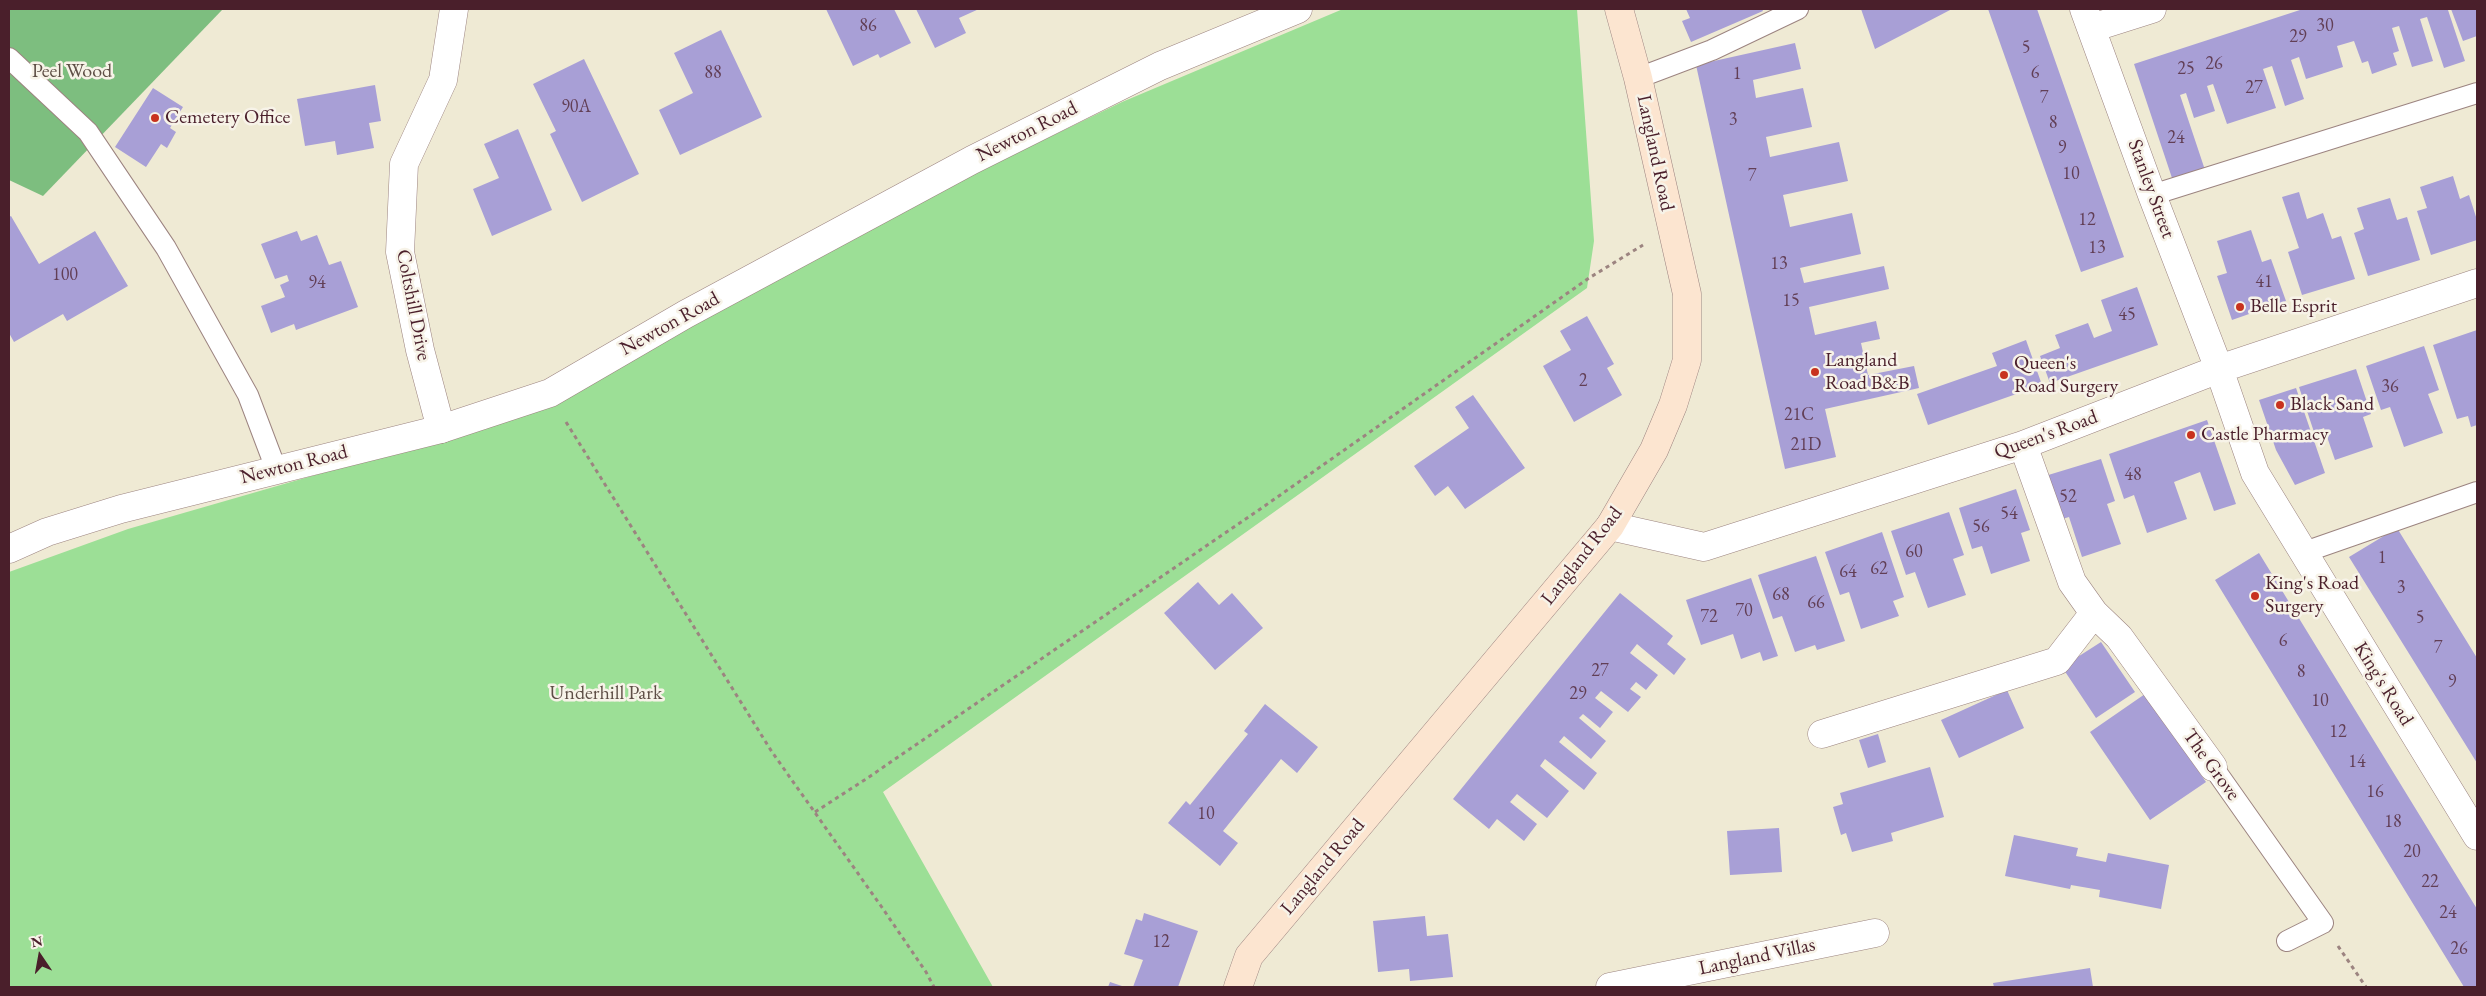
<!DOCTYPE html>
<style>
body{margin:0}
#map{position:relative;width:2486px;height:996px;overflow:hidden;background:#efead4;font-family:"EB Garamond",serif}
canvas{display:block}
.frame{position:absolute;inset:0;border:10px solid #4a1f2b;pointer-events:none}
.north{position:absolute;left:15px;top:931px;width:50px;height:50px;-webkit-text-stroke:4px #f7f3e8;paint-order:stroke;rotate:348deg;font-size:14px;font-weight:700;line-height:20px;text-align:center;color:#4a1f2b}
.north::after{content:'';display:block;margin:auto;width:18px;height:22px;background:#4a1f2b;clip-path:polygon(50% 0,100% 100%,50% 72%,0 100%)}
</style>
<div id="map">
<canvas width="2486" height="996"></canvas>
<div class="frame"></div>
<div class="north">N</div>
</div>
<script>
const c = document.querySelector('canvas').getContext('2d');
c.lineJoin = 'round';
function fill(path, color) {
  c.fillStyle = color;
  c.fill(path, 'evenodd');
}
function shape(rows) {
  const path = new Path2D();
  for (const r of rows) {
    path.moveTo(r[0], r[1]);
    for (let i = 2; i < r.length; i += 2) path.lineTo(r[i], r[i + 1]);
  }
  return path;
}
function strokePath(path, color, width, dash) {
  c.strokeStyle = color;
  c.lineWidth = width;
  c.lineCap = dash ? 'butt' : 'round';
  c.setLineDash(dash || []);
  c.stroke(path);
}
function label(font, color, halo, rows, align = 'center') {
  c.font = font + ' "EB Garamond",serif';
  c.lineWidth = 5;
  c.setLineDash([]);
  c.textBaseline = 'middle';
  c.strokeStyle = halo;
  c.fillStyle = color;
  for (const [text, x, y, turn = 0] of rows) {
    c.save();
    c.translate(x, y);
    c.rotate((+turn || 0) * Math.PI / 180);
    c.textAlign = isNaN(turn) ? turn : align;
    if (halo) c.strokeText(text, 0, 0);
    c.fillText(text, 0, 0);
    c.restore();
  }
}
fill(shape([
 [1343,9,1577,9,1594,241,1587,288,883,792,993,987,9,987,9,572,128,529,447,437,688,328,973,174,1122,102]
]), '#9cdf96');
fill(shape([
 [9,9,223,9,43,196,9,180]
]), '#7dbe7f');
fill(shape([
 [826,9,894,9,911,43,880,58,878,54,853,66],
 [916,9,979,9,959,18,966,33,935,48],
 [1686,9,1762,9,1763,11,1691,42,1682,21,1690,18],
 [1861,9,1952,9,1875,49],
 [1988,9,2037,9,2124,257,2081,272],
 [2303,9,2477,9,2477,36,2463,41,2451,9,2448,10,2465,61,2444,68,2427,17,2420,19,2433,61,2412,67,2399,26,2392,28,2399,51,2393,53,2397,65,2372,74,2368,61,2362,63,2354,41,2337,46,2343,67,2306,79,2299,57,2291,60,2304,99,2285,106,2272,66,2263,69,2276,108,2227,124,2213,84,2207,86,2215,111,2194,118,2186,93,2180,95,2205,170,2173,181,2134,64],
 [721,30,762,117,680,155,659,110,693,93,674,53],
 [1795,43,1801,69,1753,80,1756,98,1803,88,1812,127,1766,137,1770,157,1839,142,1848,181,1783,195,1790,227,1852,213,1861,254,1800,268,1804,283,1884,266,1889,289,1809,307,1815,335,1876,321,1880,339,1861,343,1868,375,1914,366,1919,388,1825,409,1836,457,1785,469,1696,65],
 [584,59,639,174,582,202,550,134,556,131,533,84],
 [375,85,381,121,369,123,374,148,337,155,335,141,305,146,297,99],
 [153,88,183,107,170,128,176,132,167,148,161,144,146,167,115,147],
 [518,129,552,210,492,236,473,189,499,178,484,144],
 [2453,176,2460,199,2469,195,2477,220,2477,240,2431,255,2417,211,2427,208,2420,187],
 [2299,192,2307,219,2323,213,2332,239,2341,236,2355,279,2302,295,2288,252,2299,248,2282,197],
 [2390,198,2397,220,2407,217,2420,260,2368,276,2354,233,2364,229,2357,208],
 [11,216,39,264,95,231,128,286,67,321,63,314,14,342,9,333,9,217],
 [2251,230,2262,262,2271,259,2286,301,2232,320,2217,276,2227,273,2217,241],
 [297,231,301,241,317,235,329,265,341,261,358,307,296,330,294,324,271,333,261,306,285,297,280,285,289,281,287,275,275,279,261,244],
 [2137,287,2158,345,2050,383,2040,356,2060,348,2055,335,2088,323,2094,338,2112,331,2101,300],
 [1587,316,1614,364,1607,368,1622,395,1574,422,1543,366,1571,350,1560,331],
 [2477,330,2477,425,2471,427,2468,416,2457,419,2433,345],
 [2026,340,2042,385,1928,425,1917,394,1997,366,1992,353],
 [2424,346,2439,390,2428,394,2443,433,2404,447,2390,407,2381,410,2366,366],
 [2356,369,2371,414,2363,417,2373,447,2335,460,2324,428,2314,432,2299,387],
 [2296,388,2325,473,2295,485,2276,450,2259,400],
 [1473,395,1525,468,1465,509,1448,486,1435,496,1414,466,1469,428,1455,407],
 [2207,420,2236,504,2214,511,2200,472,2174,482,2187,519,2147,533,2134,495,2124,499,2109,454],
 [2101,459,2115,501,2107,504,2121,544,2082,557,2069,517,2059,520,2045,476],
 [2016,489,2030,530,2021,533,2030,561,1991,574,1982,546,1972,549,1959,508],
 [1949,512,1964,555,1953,559,1966,595,1928,608,1915,572,1906,575,1891,531],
 [2397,528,2477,658,2477,763,2349,557],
 [1882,532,1904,597,1893,601,1899,616,1861,629,1849,592,1840,595,1825,552],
 [2259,553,2477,909,2477,987,2464,987,2215,580],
 [1816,556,1845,641,1817,650,1815,645,1795,652,1782,616,1773,619,1758,575],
 [1751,578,1778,656,1763,661,1760,652,1741,659,1733,634,1701,645,1686,600],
 [1198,582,1219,605,1232,593,1263,628,1215,670,1164,613],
 [1620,593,1673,636,1667,644,1686,659,1674,675,1637,644,1630,653,1658,675,1646,690,1636,682,1630,689,1641,697,1628,712,1601,691,1595,698,1613,712,1600,728,1583,714,1579,718,1606,741,1591,759,1564,736,1559,742,1597,773,1584,790,1545,759,1540,766,1569,791,1547,818,1517,794,1510,802,1537,824,1524,841,1497,819,1489,829,1453,799],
 [2101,642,2135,692,2096,718,2062,667],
 [2007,690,2024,728,1959,758,1941,720],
 [2145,694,2206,782,2150,820,2090,732],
 [1265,704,1318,747,1297,773,1281,759,1223,831,1238,843,1220,866,1168,823,1186,801,1190,805,1248,734,1244,731],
 [1878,734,1886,762,1868,768,1859,740],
 [1930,767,1944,817,1891,833,1893,841,1852,852,1846,833,1841,835,1833,807,1843,804,1840,793],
 [1779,828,1782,872,1730,875,1727,831],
 [2014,835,2078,848,2076,856,2106,862,2108,853,2169,865,2161,909,2099,897,2100,890,2071,885,2070,889,2005,876],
 [1144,913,1198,931,1178,987,1133,987,1143,960,1124,954,1136,919,1142,921],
 [1425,916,1427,936,1448,934,1453,977,1410,981,1409,969,1378,972,1373,921],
 [2090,968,2093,987,1994,987,1993,983],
 [1110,982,1125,987,1108,987]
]), '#a89fd6');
const service = shape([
 [9,58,88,132,166,248,248,395,276,469],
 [1638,78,1712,50,1798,9],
 [2152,195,2477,93],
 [2302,553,2477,492],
 [2213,767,2323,923,2287,941]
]);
const minor = shape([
 [2084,9,2152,195,2219,369,2255,473,2477,836],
 [2092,28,2152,9],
 [441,429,420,350,400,252,404,164,443,80,454,9],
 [2023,445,2072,582,2094,613,2119,637,2213,767],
 [1610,526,1704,547,2023,445,2219,369,2477,283],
 [1822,734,2057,661,2094,613],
 [1610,987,1875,933]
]);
const tertiary = shape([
 [9,549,47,532,121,509,441,429,550,393,686,314,972,160,1160,66,1298,9]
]);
const secondary = shape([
 [1238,987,1249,956,1610,526,1654,450,1673,405,1687,360,1687,294,1638,78,1619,9]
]);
strokePath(service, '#9c8480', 22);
strokePath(minor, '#9c8480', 29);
strokePath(tertiary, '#9c8480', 29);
strokePath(secondary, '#9c8480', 29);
strokePath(shape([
 [566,422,772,752,881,906,926,972,934,987],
 [815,812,866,779,1266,505,1589,278,1643,245],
 [2338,946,2366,987]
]), '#9c8480', 3, [4, 4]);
strokePath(service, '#fff', 20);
strokePath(minor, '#fff', 28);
strokePath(tertiary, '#fff', 28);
strokePath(secondary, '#fce5d0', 28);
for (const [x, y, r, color] of [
 [155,118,5,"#c8321e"],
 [2240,307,5,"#c8321e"],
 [1815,372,5,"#c8321e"],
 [2004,375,5,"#c8321e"],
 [2280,405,5,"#c8321e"],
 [2191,435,5,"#c8321e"],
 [2255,596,5,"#c8321e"]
]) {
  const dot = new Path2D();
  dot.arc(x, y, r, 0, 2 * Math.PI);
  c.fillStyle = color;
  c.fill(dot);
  strokePath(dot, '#f7f3e8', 2);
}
label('18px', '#623f56', null, [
 ["86",868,26],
 ["30",2325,26],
 ["29",2298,37],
 ["5",2026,48],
 ["26",2214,64],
 ["25",2186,69],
 ["88",713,73],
 ["6",2035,73],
 ["1",1737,74],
 ["27",2254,88],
 ["7",2044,98],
 ["90A",576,107],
 ["3",1733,120],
 ["8",2053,123],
 ["24",2176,138],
 ["9",2062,148],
 ["10",2071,174],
 ["7",1752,176],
 ["12",2087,220],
 ["13",2097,248],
 ["13",1779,264],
 ["100",65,275],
 ["41",2264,282],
 ["94",317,283],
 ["15",1791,301],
 ["45",2127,315],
 ["2",1583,381],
 ["36",2390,387],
 ["21C",1799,415],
 ["21D",1806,445],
 ["48",2133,475],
 ["52",2068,497],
 ["54",2009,514],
 ["56",1981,527],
 ["60",1914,552],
 ["1",2382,558],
 ["62",1879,569],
 ["64",1848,572],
 ["3",2401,588],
 ["68",1781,595],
 ["66",1816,603],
 ["70",1744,611],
 ["72",1709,617],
 ["5",2420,618],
 ["6",2283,641],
 ["7",2438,648],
 ["27",1600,671],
 ["8",2301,672],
 ["9",2452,682],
 ["29",1578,694],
 ["10",2320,701],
 ["12",2338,732],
 ["14",2357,762],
 ["16",2375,792],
 ["10",1206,814],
 ["18",2393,822],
 ["20",2412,852],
 ["22",2430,882],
 ["24",2448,913],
 ["12",1161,942],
 ["26",2459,949]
]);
label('20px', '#5e4f46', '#f7f3e8', [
 ["Peel Wood",72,72],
 ["Underhill Park",606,694]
]);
label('20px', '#4a1f2b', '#f7f3e8', [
 ["Cemetery Office",165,118],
 ["Belle Esprit",2250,307],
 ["Langland",1825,361],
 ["Road B&B",1825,384],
 ["Queen's",2014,364],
 ["Road Surgery",2014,387],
 ["Black Sand",2290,405],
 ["Castle Pharmacy",2201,435],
 ["King's Road",2265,584],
 ["Surgery",2265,607]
], 'left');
label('20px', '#4a1f2b', '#f7f3e8', [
 ["Newton Road",1027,132,-27],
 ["Langland Road",1655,153,78],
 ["Stanley Street",2151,189,70],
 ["Coltshill Drive",413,305,79],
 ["Newton Road",670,324,-29],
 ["Queen's Road",2046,435,-20],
 ["Newton Road",294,465,-14],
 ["Langland Road",1582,556,-52],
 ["King's Road",2383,684,58],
 ["The Grove",2211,765,54],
 ["Langland Road",1323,867,-50],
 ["Langland Villas",1757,957,-12]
]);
</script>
